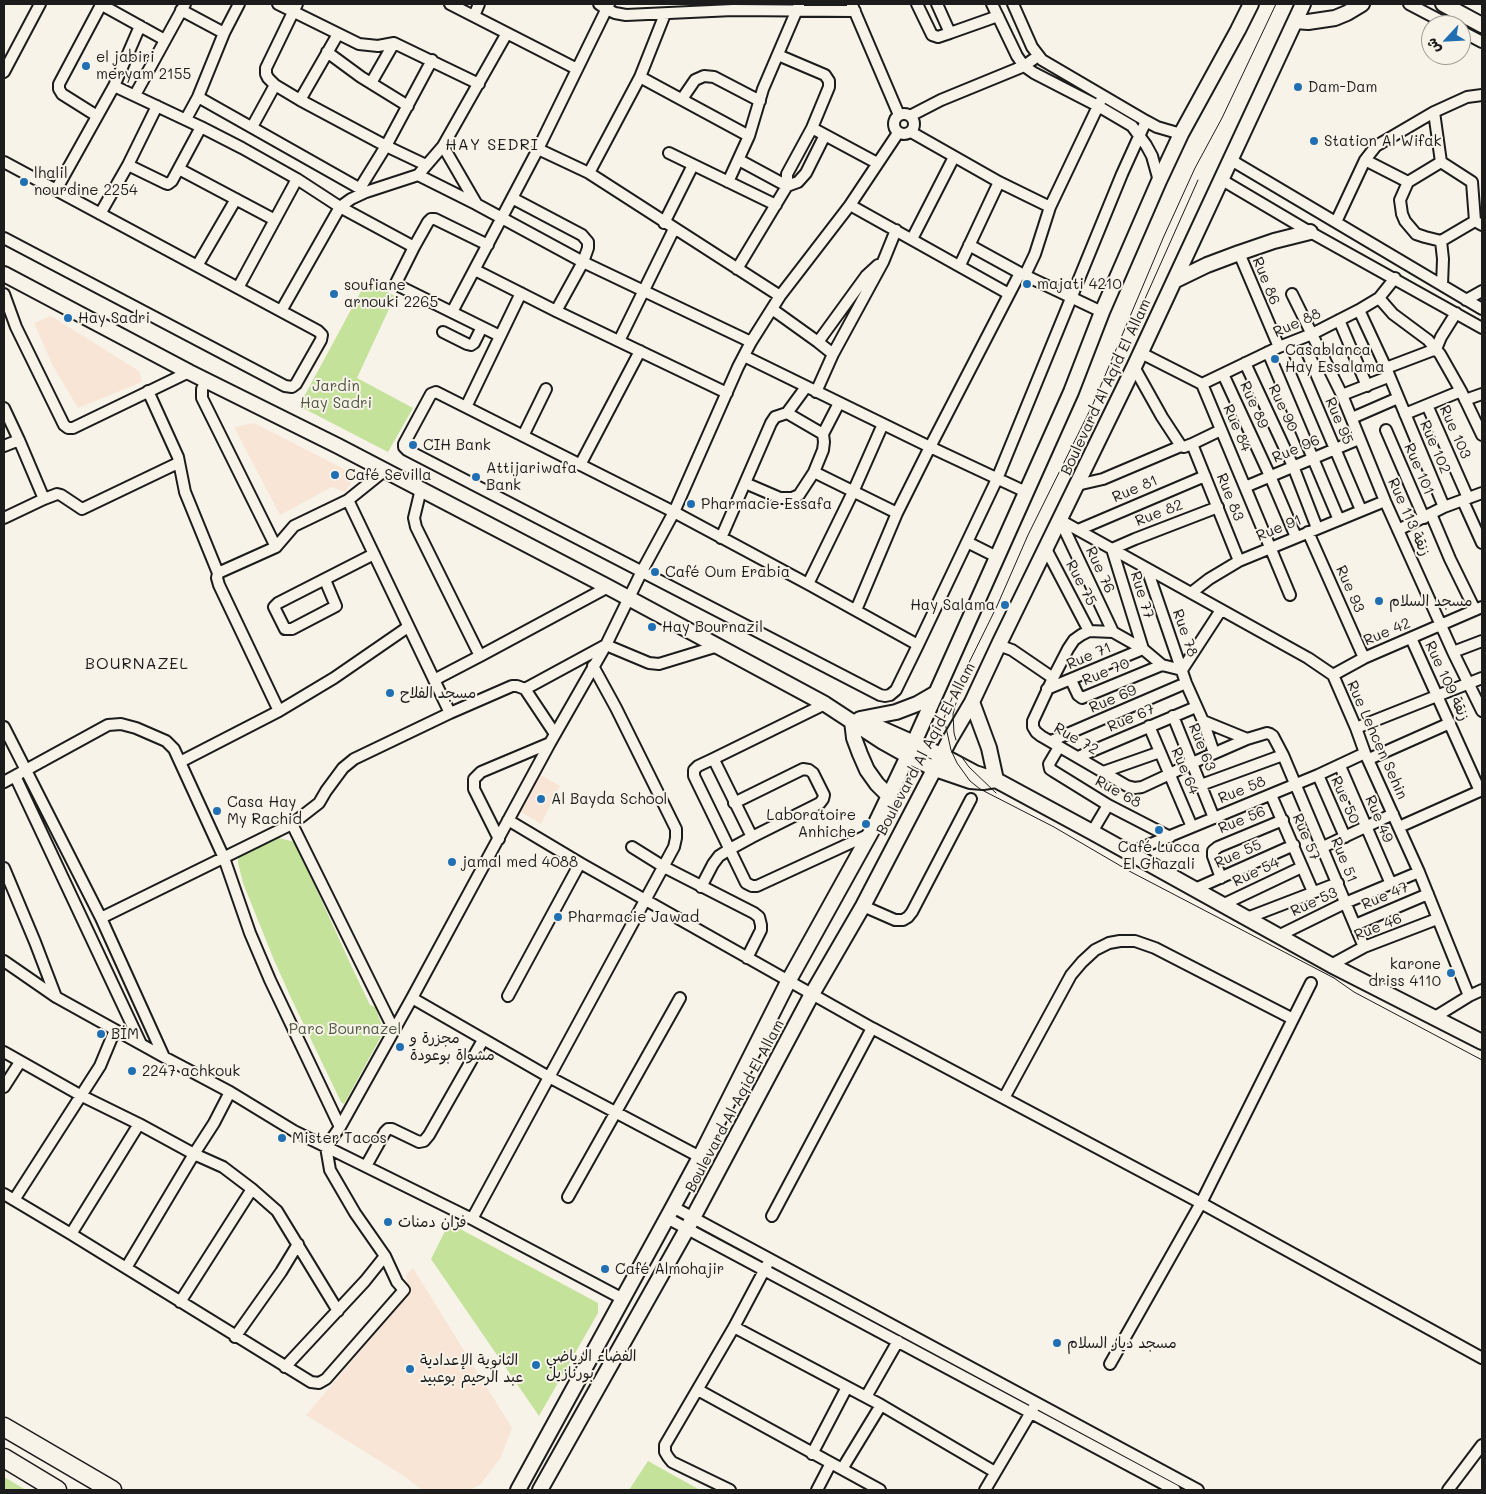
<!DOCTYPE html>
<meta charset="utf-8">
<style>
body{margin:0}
#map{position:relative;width:1486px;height:1494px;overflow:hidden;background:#f7f3e8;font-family:Mali,"Playpen Sans Arabic",sans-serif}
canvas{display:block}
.frame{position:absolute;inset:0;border:5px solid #1c1c1c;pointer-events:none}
.north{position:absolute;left:1421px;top:15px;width:50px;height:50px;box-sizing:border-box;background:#f7f3e8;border:1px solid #9f9d96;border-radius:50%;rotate:245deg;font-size:14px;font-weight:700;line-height:20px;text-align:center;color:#1c1c1c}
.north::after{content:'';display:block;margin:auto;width:18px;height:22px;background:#1f6fb2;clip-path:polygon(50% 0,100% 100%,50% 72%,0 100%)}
</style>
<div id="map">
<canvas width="1486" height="1494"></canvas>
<div class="frame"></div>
<div class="north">ش</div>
</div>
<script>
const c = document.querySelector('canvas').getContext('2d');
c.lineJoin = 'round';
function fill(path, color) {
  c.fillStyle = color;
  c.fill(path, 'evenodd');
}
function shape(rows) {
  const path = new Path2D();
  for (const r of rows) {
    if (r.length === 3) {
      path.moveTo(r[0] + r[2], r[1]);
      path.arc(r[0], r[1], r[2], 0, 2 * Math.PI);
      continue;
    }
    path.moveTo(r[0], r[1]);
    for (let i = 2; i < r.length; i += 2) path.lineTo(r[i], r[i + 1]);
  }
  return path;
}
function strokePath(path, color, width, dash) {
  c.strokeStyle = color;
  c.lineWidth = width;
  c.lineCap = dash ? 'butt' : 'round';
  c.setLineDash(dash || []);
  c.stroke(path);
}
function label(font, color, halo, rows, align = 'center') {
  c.font = font + ' Mali,"Playpen Sans Arabic",sans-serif';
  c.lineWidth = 4;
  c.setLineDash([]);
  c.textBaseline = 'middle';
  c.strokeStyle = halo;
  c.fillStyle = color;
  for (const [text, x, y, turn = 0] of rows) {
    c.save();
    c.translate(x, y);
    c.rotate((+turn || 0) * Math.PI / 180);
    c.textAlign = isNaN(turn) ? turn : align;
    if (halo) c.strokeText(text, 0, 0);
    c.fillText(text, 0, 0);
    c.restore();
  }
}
fill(shape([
 [51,316,139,371,142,382,78,408,53,366,34,323],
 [254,423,356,475,345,492,332,487,280,515,234,427],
 [541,775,560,786,541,824,521,812],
 [413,1268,512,1428,501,1457,481,1484,470,1490,422,1490,404,1476,306,1415,409,1294,406,1275]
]), '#f8e5d6');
fill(shape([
 [366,282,395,296,357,378,413,408,388,452,299,406],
 [274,837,295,842,350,963,370,1005,375,1007,384,1031,344,1104,341,1102,292,1000,274,960,243,883,238,863,239,852],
 [449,1223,598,1303,598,1313,539,1416,431,1259],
 [648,1461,700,1490,629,1490],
 [4,1477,26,1490,4,1490]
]), '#c4e29a');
const street = shape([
 [100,4,165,40],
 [278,4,359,44,378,46,394,43,479,84],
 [297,4,266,68,266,74,268,78,275,85,300,100,386,146,426,165],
 [450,4,577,69],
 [599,4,606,9,615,13,626,15,733,10,855,11],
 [917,4,932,35,938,37,950,33],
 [937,4,950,33,998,16],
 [992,4,1017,56,1024,66,1034,73,1098,106,1132,126,1146,145,1152,156,1159,181],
 [1013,4,1032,47,1042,60,1146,121,1157,127,1181,134],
 [1409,4,1449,25],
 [852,5,899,115],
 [181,10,224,33],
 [474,16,479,4],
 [1461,31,1482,42],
 [327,52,361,77,408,106],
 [4,72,40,4],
 [640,77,749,136],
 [371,83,394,43],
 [114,86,201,127,242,148,297,179,340,207,414,247],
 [135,95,185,4],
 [198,97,366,192],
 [682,99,695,80,704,76,714,77,760,101],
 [300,100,338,34],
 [1434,112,1441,162,1472,182],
 [904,124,10],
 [97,116,62,94,59,89,59,84,101,5],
 [910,116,941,100,1024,66,1038,56],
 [186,119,198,97,224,33,239,4],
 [252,127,275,85],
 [812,128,877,163],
 [911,132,999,182,1050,207],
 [443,146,476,203],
 [538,149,589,173,780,296],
 [669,153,776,205],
 [739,160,787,186],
 [1231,160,1482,309],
 [1365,160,1408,182],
 [4,162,318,331,322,335,321,340,296,384,292,387,285,386,4,238],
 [1441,162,1408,182,1400,200,1402,214,1405,221,1416,234,1425,237,1441,241,1475,221],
 [128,165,165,183,168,184,172,181,201,127],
 [179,169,275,220],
 [589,173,640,77,665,14],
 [418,175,476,204,583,262,751,342],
 [1222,180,1310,232,1482,328],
 [728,182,749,136,763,89,799,5],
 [1472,182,1475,221,1482,225],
 [787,186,798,182,806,173,825,135],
 [360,188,386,146,432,60],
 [56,190,114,86,140,26],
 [512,198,582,235,588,242,588,248,583,262,556,311],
 [850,205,1009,294],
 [100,214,128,165,157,106],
 [1336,222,1365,160,1376,146,1434,112,1467,97,1482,95],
 [664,223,693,165],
 [912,239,954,157],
 [1441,241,1443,259,1442,285],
 [488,245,435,219,431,219,428,222,414,247,396,283,399,286,500,336],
 [969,245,1020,273,1102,312],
 [1239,253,1279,347],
 [960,265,999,182],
 [197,266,236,199],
 [737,269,787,186,787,174,812,128,829,87,829,81,825,75,778,55],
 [475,270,556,311,727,393],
 [1025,275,1035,254,1050,207,1100,102],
 [238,288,297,179],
 [4,294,16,327,64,425,68,428,73,428,189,372],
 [1292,294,1342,395,1385,501,1453,652,1482,711],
 [1379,298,1393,314,1428,340,1440,354,1461,391,1482,435],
 [1466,300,1482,291],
 [772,309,818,342,833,354,816,392],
 [1359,310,1386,368,1444,507],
 [281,311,340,207,351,199,366,192,418,175,443,146,507,33],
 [452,312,538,149,609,4],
 [1339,320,1367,386],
 [443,332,467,344,471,345,474,343,482,327],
 [619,341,674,229],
 [818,342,866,276,878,265],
 [1290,343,1361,510],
 [1268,352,1339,520],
 [1141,353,1202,384,1290,595],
 [833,354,883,262,896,230],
 [744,356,930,447,1026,492],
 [1245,363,1293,466,1317,528],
 [1134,367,1162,417,1181,446,1184,447,1192,444,1221,430],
 [1386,368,1436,349,1441,337,1456,313],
 [1223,374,1270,476,1296,537],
 [206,380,202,389,202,398,276,547],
 [1202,384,1279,347,1312,334,1359,310,1379,298,1395,278],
 [148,391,178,457,185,492,218,573],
 [1342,395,1388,377],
 [1465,400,1482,394],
 [1427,405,1468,498],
 [466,407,521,293],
 [4,408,19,440,44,499],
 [787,413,823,434],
 [1405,414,1461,391],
 [1352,418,1398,398],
 [1386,430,1424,518],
 [523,436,546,389],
 [1192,444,1239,561],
 [4,446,19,440],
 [580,465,640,351],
 [814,472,897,513],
 [745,483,780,498,792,498,799,495,814,472,823,450,824,442,823,434,839,403],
 [1077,485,1103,479,1181,446],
 [1245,487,1359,439],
 [421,489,414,518,416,527,480,656,434,680],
 [348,500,450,713],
 [1463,501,1482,543],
 [1431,514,1450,559,1475,610],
 [4,518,44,499,57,494,61,495,82,509,176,464,179,462],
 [1060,520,1308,658,1333,675,1356,728,1365,753,1419,872,1469,996],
 [1060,520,1113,632],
 [1078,530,1205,476],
 [1398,530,1444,507,1482,493],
 [1308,532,1364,658],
 [721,538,771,423,775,417,787,413,806,387],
 [967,542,997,557],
 [1046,549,1089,631],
 [1147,569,1186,683,1203,721,1247,739,1267,733,1270,734,1273,736,1283,755,1364,947],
 [325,580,336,606,292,629,285,629,274,607,278,603,374,554],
 [808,584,853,492,883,424],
 [1191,593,1209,579,1239,561,1385,501],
 [856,610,897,513,930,447,1020,273],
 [1221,610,1182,670,1162,665,1143,649,1113,632,1089,631,1081,635,1074,640,1068,649,1053,678,1033,721,1033,727,1036,732,1041,736,1127,786,1135,788,1142,787,1170,774,1192,763,1247,739],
 [1411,638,1480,791],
 [918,645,808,584,674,512,436,392,431,394,404,444,404,447,407,450,880,695,885,696,890,695,896,690,918,645,997,479,1122,174,1146,121],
 [998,645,1012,650,1053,678],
 [1453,652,1482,641],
 [480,656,608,587],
 [1333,675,1364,658,1482,607],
 [1071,680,1078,695,1082,698,1162,665],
 [525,689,606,645,649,663,659,664,718,646],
 [1047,689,1143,649,1112,549,1135,539,1218,507],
 [279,711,219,585,217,578,218,573,276,547,294,526,348,500,384,471],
 [1173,716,1214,818],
 [1203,721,1214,753],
 [1149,726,1192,827],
 [4,727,101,918,164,1057],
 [1356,728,1482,678],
 [1051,741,1186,683],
 [1059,747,1049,764,1050,769,1053,771,1108,805,1170,837],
 [1078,757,1196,707],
 [715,758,698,766,694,770,694,776,746,883,752,886,757,886,870,834],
 [1369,759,1450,723],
 [180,762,279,711,334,678,408,627],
 [1340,766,1391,884],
 [1103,772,1160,752],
 [1318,775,1345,837],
 [15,776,141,1044],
 [4,782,108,725,121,724,136,728,166,741,174,749,224,858,250,933,270,980,340,1127],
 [1201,785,1283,755],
 [1271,795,1313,892],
 [508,820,580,863,872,1028,1201,1203,1482,1358],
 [292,824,394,1030],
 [1399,827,1482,790],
 [1092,832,1108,805],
 [752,837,715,762,715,758,825,704],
 [499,839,474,789,474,779,481,772,550,743],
 [632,847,664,867,754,913,759,917,761,925,761,930,747,958],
 [1323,847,1393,814],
 [1129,853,1318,775,1365,753],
 [4,868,35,942,56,997],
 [1221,878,1213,856,1213,851,1218,847,1283,820],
 [701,887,713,864,719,856,730,849,752,837,820,803,823,799,824,795,813,773,809,770,803,769,734,803],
 [1195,889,1294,845],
 [1222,905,1302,867],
 [863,906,895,920,903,920,908,917,912,912,971,799],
 [101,918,292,824,319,803,326,791,343,768,354,759,450,713,512,686,517,686,525,689,555,734],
 [1247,918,1338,883],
 [1355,925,1428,894],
 [1278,936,1345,903,1419,872],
 [4,961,56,997,164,1057,230,1092,294,1131,472,1219,623,1299],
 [1331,965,1364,947,1437,919],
 [508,996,580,863],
 [412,998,549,1077,700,1157],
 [1435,1017,1469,996,1482,990],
 [4,1052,80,1095,139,1124,194,1154,223,1167,252,1189,277,1211,338,1311],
 [4,1087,20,1062],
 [1004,1098,1071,975,1082,962,1095,950,1109,943,1120,941,1135,941,1155,948,1293,1019],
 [366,1166,385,1132,388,1129,392,1129,419,1142,424,1141,429,1135,483,1040],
 [4,1194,71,1234,311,1382,319,1383,326,1379,404,1290,397,1282,385,1256,355,1213,330,1170,326,1147,340,1127,412,998,550,743,606,645,642,571,674,512,738,367,751,342,780,296,850,205,898,133],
 [568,1197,680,998],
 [14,1200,100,1066,115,1030],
 [673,1207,1198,1490],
 [772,1216,872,1028],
 [667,1218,1175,1490],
 [472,1219,674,847,676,838,676,829,616,708,593,666],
 [71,1234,139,1124],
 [126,1268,194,1154,214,1123,230,1092],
 [180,1302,252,1189],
 [734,1327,881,1405,995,1472],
 [235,1337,281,1272,298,1244],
 [1110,1364,1201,1203,1311,983],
 [285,1367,365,1281,385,1256],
 [698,1390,880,1490],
 [866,1397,898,1341],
 [812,1454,847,1387],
 [842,1469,881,1405],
 [730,1490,672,1462,668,1457,665,1452,665,1445,734,1327,767,1265],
 [817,1490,831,1463],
 [985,1490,1034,1407],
 [1448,1490,1482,1445]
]);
const secondary = shape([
 [1443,4,1482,25],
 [1295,21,1308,22,1335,18,1347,13,1362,4],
 [4,274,189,372,338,446,608,587,825,704,883,742,908,756,935,769,970,781,983,782,996,780],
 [1174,281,1207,265,1239,253,1274,241,1310,232],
 [972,702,989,748,996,780],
 [860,719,896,712,917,704,936,693],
 [852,721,854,738,860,754,867,770,877,784,889,796],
 [857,721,871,724,943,756,975,773,996,780,1092,832,1331,965,1482,1042],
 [518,1490,673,1207,700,1157,789,980,875,825,908,756,1071,392,1102,312,1159,181,1181,134,1238,30,1251,4],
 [540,1490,687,1229,812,994,863,906,949,741,972,702,1000,642,1134,367,1303,4]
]);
const highway = shape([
 [4,1427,112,1490],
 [4,1458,57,1490]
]);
strokePath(street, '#1c1c1c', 14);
strokePath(secondary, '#1c1c1c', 18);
strokePath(highway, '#1c1c1c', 21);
strokePath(street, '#f7f3e8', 10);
strokePath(secondary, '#f7f3e8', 14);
strokePath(highway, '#f7f3e8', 18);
strokePath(shape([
 [1276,4,1222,118,1195,168,1164,236,1093,404,1028,535,997,606,954,693,944,718,947,732,951,750,957,763,970,781,980,789,1054,827,1131,872,1334,978,1354,992,1482,1060],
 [1140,310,1198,180],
 [956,740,954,733,953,714,956,703],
 [961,756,969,767,996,793]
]), '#1c1c1c', 1);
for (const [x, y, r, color] of [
 [86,66,5,"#1f6fb2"],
 [1298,87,5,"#1f6fb2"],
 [1314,141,5,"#1f6fb2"],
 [24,182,5,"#1f6fb2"],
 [1027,284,5,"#1f6fb2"],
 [334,294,5,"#1f6fb2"],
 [68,318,5,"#1f6fb2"],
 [1275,359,5,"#1f6fb2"],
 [413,445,5,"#1f6fb2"],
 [335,475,5,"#1f6fb2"],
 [476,477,5,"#1f6fb2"],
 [691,504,5,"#1f6fb2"],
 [655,572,5,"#1f6fb2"],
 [1379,601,5,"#1f6fb2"],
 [1005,605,5,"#1f6fb2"],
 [652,627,5,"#1f6fb2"],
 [390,693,5,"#1f6fb2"],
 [541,799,5,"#1f6fb2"],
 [217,811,5,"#1f6fb2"],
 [866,824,5,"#1f6fb2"],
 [1159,830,5,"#1f6fb2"],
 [452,862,5,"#1f6fb2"],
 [558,917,5,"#1f6fb2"],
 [1451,973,5,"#1f6fb2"],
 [101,1034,5,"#1f6fb2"],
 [400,1047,5,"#1f6fb2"],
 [132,1071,5,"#1f6fb2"],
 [282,1138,5,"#1f6fb2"],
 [388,1222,5,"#1f6fb2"],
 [605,1269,5,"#1f6fb2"],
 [1057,1343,5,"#1f6fb2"],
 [536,1365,5,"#1f6fb2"],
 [410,1369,5,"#1f6fb2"]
]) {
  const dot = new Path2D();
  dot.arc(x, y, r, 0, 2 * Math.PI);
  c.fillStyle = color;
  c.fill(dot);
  strokePath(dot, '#f7f3e8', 2);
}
label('15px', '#1c1c1c', '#f7f3e8', [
 ["el jabiri",96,57],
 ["meryam 2155",96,74],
 ["Dam-Dam",1308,87],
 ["Station Al Wifak",1324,141],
 ["lhalil",34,173],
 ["nourdine 2254",34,190],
 ["majati 4210",1037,284],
 ["soufiane",344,285],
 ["arnouki 2265",344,302],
 ["Hay Sadri",78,318],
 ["Casablanca",1285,350],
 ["Hay Essalama",1285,367],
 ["CIH Bank",423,445],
 ["Attijariwafa",486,468],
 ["Bank",486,485],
 ["Café Sevilla",345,475],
 ["Pharmacie Essafa",701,504],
 ["Café Oum Erabia",665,572],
 ["مسجد السلام",1389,601],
 ["Hay Salama",995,605,"right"],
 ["Hay Bournazil",662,627],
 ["مسجد الفلاح",400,693],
 ["Al Bayda School",551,799],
 ["Casa Hay",227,802],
 ["My Rachid",227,819],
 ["Laboratoire",856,815,"right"],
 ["Anhiche",856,832,"right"],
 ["Café Lucca",1159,847,"center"],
 ["El Ghazali",1159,864,"center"],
 ["jamal med 4088",462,862],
 ["Pharmacie Jawad",568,917],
 ["karone",1441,964,"right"],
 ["driss 4110",1441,981,"right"],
 ["BİM",111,1034],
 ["مجزرة و",410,1038],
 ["مشواة بوعودة",410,1055],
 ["2247 achkouk",142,1071],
 ["Mister Tacos",292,1138],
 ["فران دمنات",398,1222],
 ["Café Almohajir",615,1269],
 ["مسجد ديار السلام",1067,1343],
 ["الفضاء الرياضي",546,1356],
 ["بورنازيل",546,1373],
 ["الثانوية الإعدادية",420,1360],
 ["عبد الرحيم بوعبيد",420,1377]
], 'left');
label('15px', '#1c1c1c', '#f7f3e8', [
 ["Rue 86",1266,281,68],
 ["Rue 88",1297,323,-24],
 ["Boulevard Al Aqid El Allam",1106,387,-65],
 ["Rue 89",1254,405,66],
 ["Rue 90",1283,408,65],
 ["Rue 95",1339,421,67],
 ["Rue 84",1237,428,67],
 ["Rue 103",1455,432,66],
 ["Rue 102",1435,447,67],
 ["Rue 96",1296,449,-23],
 ["Rue 101",1419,469,67],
 ["Rue 81",1135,489,-23],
 ["Rue 83",1230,497,68],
 ["Rue 82",1159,513,-21],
 ["Rue 113 زنقة",1409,517,66],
 ["Rue 91",1279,528,-22],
 ["Rue 76",1100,570,65],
 ["Rue 75",1081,583,62],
 ["Rue 93",1350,589,66],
 ["Rue 77",1142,595,73],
 ["Rue 42",1387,632,-23],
 ["Rue 78",1185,633,71],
 ["Rue 71",1089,656,-23],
 ["Rue 70",1106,672,-22],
 ["Rue 109 زنقة",1447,681,65],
 ["Rue 69",1113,699,-23],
 ["Rue 67",1131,718,-23],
 ["Rue 72",1076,739,30],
 ["Rue Lehcen Sehin",1377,740,66],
 ["Rue 63",1202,747,68],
 ["Boulevard Al Aqid El Allam",926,749,-62],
 ["Rue 64",1185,771,67],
 ["Rue 58",1242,790,-22],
 ["Rue 68",1118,792,29],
 ["Rue 50",1345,800,66],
 ["Rue 49",1379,819,67],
 ["Rue 56",1242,820,-22],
 ["Rue 57",1306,837,67],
 ["Rue 55",1238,854,-24],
 ["Rue 51",1344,860,68],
 ["Rue 54",1256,872,-25],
 ["Rue 47",1385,896,-23],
 ["Rue 53",1314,902,-25],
 ["Rue 46",1378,927,-22],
 ["Boulevard Al Aqid El Allam",735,1106,-62]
]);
label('15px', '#4e5742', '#f7f3e8', [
 ["Jardin",336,386],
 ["Hay Sadri",336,403],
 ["Parc Bournazel",345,1029]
]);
c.letterSpacing = '1px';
label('16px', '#1c1c1c', '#f7f3e8', [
 ["HAY SEDRI",492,145],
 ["BOURNAZEL",137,664]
]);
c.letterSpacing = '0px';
</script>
